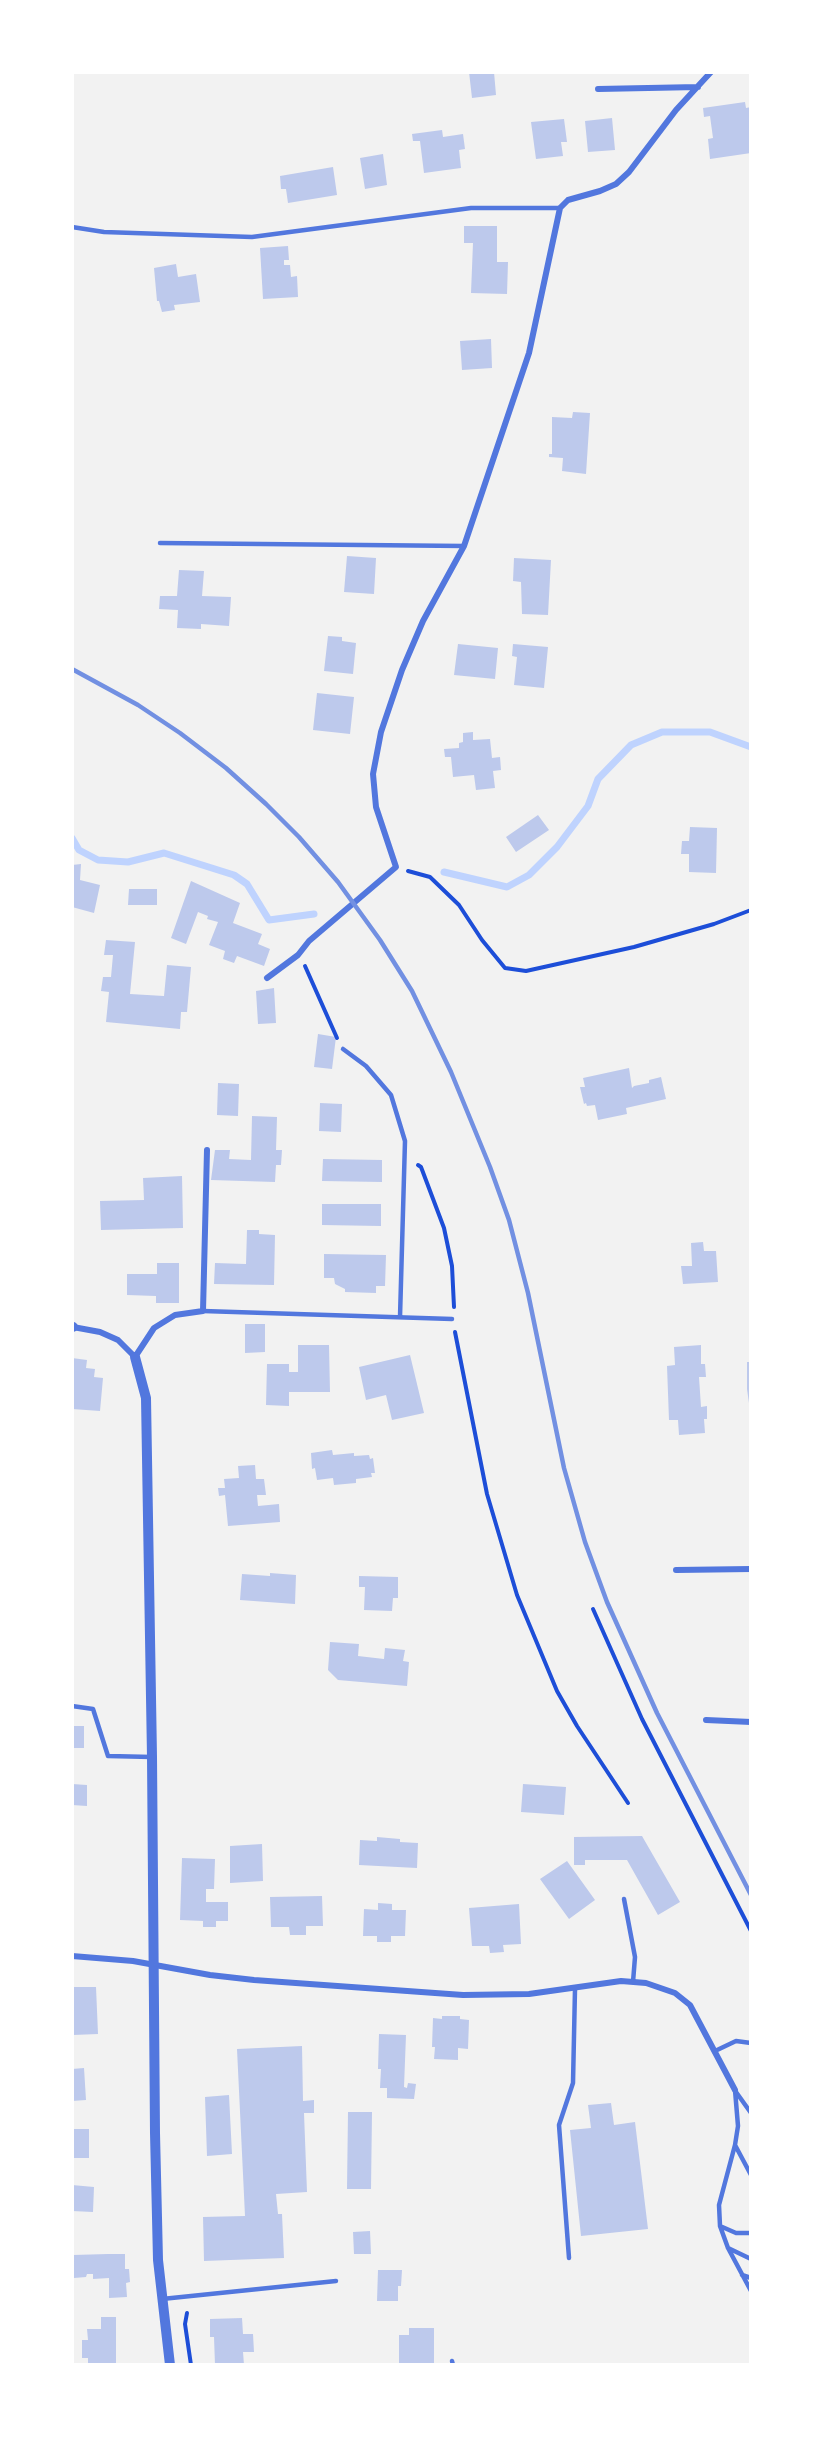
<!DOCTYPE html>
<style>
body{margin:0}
#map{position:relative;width:823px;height:2437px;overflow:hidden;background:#f2f2f2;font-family:Signika,sans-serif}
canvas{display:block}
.frame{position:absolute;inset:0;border:74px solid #fff;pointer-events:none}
</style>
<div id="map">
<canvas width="823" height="2437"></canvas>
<div class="frame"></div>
</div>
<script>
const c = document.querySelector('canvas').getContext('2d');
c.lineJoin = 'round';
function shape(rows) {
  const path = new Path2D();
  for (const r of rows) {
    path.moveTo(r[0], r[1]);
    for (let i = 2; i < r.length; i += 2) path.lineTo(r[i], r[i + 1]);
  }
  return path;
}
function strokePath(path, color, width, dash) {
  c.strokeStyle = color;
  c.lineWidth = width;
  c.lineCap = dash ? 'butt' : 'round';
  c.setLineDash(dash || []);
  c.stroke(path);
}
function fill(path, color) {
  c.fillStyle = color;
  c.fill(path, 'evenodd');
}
strokePath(shape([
 [72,838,79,850,98,860,128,862,164,853,234,875,247,884,269,920,314,914],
 [444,872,507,887,529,875,557,847,588,806,598,779,631,745,662,732,710,732,751,747]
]), '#bfd3fe', 7);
fill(shape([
 [469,72,494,72,496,95,472,98],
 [745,102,746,108,751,107,751,153,710,159,708,139,713,138,710,116,704,117,703,108],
 [612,118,615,150,588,152,585,121],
 [564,119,567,142,561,142,563,156,536,159,531,122],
 [442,130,443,137,463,134,465,149,459,150,461,168,424,173,420,141,413,141,412,134],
 [383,154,387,185,365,189,360,158],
 [333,167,337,195,288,203,286,189,281,189,280,176],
 [464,226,497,226,497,262,508,262,507,294,471,293,473,243,464,243],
 [288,246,289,260,284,260,284,265,290,265,291,277,297,276,298,297,263,299,260,248],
 [176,264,178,277,196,274,200,302,174,305,175,310,162,312,159,301,157,301,154,268],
 [491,339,492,368,462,370,460,341],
 [573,412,590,413,586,474,562,471,563,458,549,457,549,454,552,454,552,417,572,418],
 [347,556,376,558,374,594,344,592],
 [514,558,551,560,548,615,522,614,521,582,513,581],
 [179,570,204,571,202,596,231,597,229,626,201,624,201,629,177,628,178,610,159,609,160,596,177,596],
 [328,636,342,637,342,641,356,643,353,674,324,671],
 [458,644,498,648,495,679,454,675],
 [513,644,548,647,544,688,514,685,517,657,512,656],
 [317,693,354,697,350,734,313,730],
 [473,732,473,740,490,739,492,758,500,757,501,770,493,771,495,788,476,790,474,775,453,777,451,757,445,757,444,749,459,748,459,743,463,742,463,733],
 [538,815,549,830,516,852,506,837],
 [690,827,717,828,716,873,689,872,689,854,681,854,682,841,689,841],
 [81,864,80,880,100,885,94,913,72,907,72,865],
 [191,881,240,903,233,923,262,934,258,944,270,949,264,966,237,956,234,963,223,959,225,951,209,945,218,922,207,919,208,916,198,912,186,944,171,938],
 [129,889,157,889,157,905,128,905],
 [106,940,135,942,130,994,164,996,167,965,191,967,187,1012,181,1012,180,1029,106,1022,109,992,101,991,103,977,111,977,113,955,104,955],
 [274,988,276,1023,258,1024,256,991],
 [318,1034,336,1037,332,1069,314,1067],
 [629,1068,632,1088,634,1086,649,1083,649,1080,661,1077,666,1099,626,1108,627,1114,598,1120,595,1105,587,1106,586,1103,584,1104,580,1087,585,1087,583,1078],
 [218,1083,239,1084,238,1116,217,1115],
 [320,1103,342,1104,341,1132,319,1131],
 [252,1116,277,1117,276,1150,282,1150,281,1165,276,1165,275,1182,211,1180,215,1150,230,1150,229,1159,251,1160],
 [323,1159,382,1160,382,1182,322,1181],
 [182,1176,183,1228,101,1230,100,1201,144,1200,143,1178],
 [322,1204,381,1204,381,1226,322,1225],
 [247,1230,259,1230,259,1234,275,1235,274,1285,214,1284,215,1263,246,1264],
 [703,1242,704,1251,716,1251,718,1282,683,1284,681,1266,692,1266,691,1243],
 [324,1254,386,1255,385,1286,376,1286,376,1293,345,1292,345,1289,335,1284,334,1278,324,1278],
 [157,1263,179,1263,179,1303,156,1303,156,1296,127,1295,127,1274,157,1274],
 [245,1324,265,1324,265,1352,245,1353],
 [298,1345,329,1345,330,1392,289,1392,289,1406,266,1405,267,1364,289,1364,289,1372,298,1372],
 [701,1345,701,1364,705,1364,706,1377,699,1377,701,1407,707,1406,707,1419,704,1419,705,1433,679,1435,678,1420,669,1420,667,1366,675,1365,674,1347],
 [410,1355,424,1413,392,1420,386,1395,366,1400,359,1367],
 [72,1358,87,1360,86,1368,95,1369,94,1377,103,1378,100,1411,72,1409],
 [747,1362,751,1362,751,1403,749,1403,747,1389],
 [332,1450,333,1455,354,1453,354,1456,369,1455,370,1459,373,1458,375,1473,371,1473,372,1477,356,1479,356,1483,334,1485,333,1478,317,1480,315,1468,312,1469,311,1453],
 [255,1465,256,1479,264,1479,266,1495,257,1495,258,1506,279,1504,280,1522,228,1526,225,1495,219,1496,218,1488,225,1488,224,1479,239,1478,238,1466],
 [270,1573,296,1575,295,1604,240,1600,242,1574,270,1576],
 [359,1576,398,1577,398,1598,393,1598,392,1611,364,1610,365,1587,359,1587],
 [330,1642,359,1644,358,1656,384,1659,385,1648,405,1650,403,1661,409,1662,407,1686,338,1680,328,1670],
 [72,1726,84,1726,84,1748,72,1748],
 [72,1784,87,1785,87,1806,72,1805],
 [523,1784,566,1787,564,1815,521,1812],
 [642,1836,680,1902,658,1915,627,1860,585,1860,585,1865,574,1865,574,1837],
 [377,1837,400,1839,400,1842,418,1843,417,1868,359,1865,360,1840,377,1841],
 [262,1844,263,1881,230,1883,230,1846],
 [182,1858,215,1859,214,1889,206,1889,206,1902,228,1902,228,1921,216,1921,216,1927,203,1927,203,1921,180,1920],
 [567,1861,595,1900,569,1919,540,1879],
 [322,1896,323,1926,306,1926,306,1935,290,1935,289,1927,271,1927,270,1897],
 [378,1903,392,1904,392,1910,406,1910,405,1936,391,1936,391,1942,377,1942,377,1936,363,1936,364,1909,378,1910],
 [519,1904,521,1944,503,1945,504,1952,490,1953,489,1946,472,1946,469,1908],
 [72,1987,96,1987,98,2034,73,2035],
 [442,2016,460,2016,460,2019,469,2020,468,2049,458,2048,458,2060,434,2059,435,2047,432,2047,433,2018,442,2019],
 [379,2034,406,2035,404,2087,407,2088,408,2083,416,2084,414,2099,387,2098,387,2088,380,2088,381,2069,378,2069],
 [302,2046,303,2101,314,2100,314,2113,304,2113,307,2192,276,2194,278,2214,282,2214,284,2258,204,2261,203,2217,245,2216,237,2049],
 [84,2068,86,2100,72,2101,72,2069],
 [229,2095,232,2154,207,2156,205,2097],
 [611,2103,614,2125,635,2122,648,2229,581,2236,570,2130,591,2128,588,2105],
 [348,2112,372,2112,371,2189,347,2189],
 [72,2129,89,2129,89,2158,72,2158],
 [72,2185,94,2187,93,2212,72,2211],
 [370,2231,371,2254,354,2254,353,2232],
 [108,2254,125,2254,125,2269,129,2269,130,2282,126,2283,127,2297,109,2298,109,2278,93,2279,93,2274,87,2274,86,2277,74,2278,73,2255],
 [378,2270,402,2270,401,2286,398,2286,398,2301,377,2301],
 [101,2317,116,2317,116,2365,88,2365,88,2358,82,2358,82,2340,88,2340,87,2329,101,2329],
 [242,2318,243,2334,253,2334,254,2352,243,2352,244,2365,215,2365,214,2337,210,2337,210,2319],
 [409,2328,434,2328,434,2365,399,2365,399,2335,409,2335]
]), '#bdc9ec');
strokePath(shape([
 [408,871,430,877,459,905,482,940,505,968,526,971,634,947,714,924,751,910],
 [305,966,337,1038],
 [418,1165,421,1167,444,1228,452,1266,454,1307],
 [455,1332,487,1494,517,1595,557,1691,577,1726,628,1803],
 [593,1609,642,1719,751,1931],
 [187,2313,185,2324,191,2365]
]), '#1d4ed8', 4);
strokePath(shape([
 [72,227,104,232,252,237,471,208,560,208],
 [160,543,464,546],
 [343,1049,366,1066,391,1095,405,1141,400,1317],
 [203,1311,452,1319],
 [72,1706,93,1709,108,1756,152,1757],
 [624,1899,635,1957,633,1982],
 [715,2051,736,2041,751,2043],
 [735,2090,738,2126,735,2145,751,2175],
 [736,2092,751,2113],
 [735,2145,719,2205,720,2226,728,2248,751,2291],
 [720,2226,736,2233,751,2233],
 [728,2248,751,2259],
 [569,2258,559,2125,573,2083,575,1989],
 [742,2275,751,2278],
 [162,2299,336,2281],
 [452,2361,453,2365]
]), '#5277de', 4.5);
strokePath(shape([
 [598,89,698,87],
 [267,978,298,955,309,941,396,867,376,807,373,774,381,732,402,670,423,621,464,546,529,353,560,208,568,200,600,191,616,184,629,172,676,110,711,72],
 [73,1327,100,1332,118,1340,135,1357,154,1328,175,1315,203,1311,207,1150],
 [676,1570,751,1569],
 [706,1720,751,1722],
 [72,1956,133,1961,210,1975,254,1980,463,1995,529,1994,621,1981,646,1983,675,1993,690,2005,735,2090]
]), '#5277de', 6);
strokePath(shape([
 [72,1327,73,1327],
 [135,1357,146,1398,152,1757,155,2133,158,2260,170,2365]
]), '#5277de', 10);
strokePath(shape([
 [72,669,138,705,180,733,226,768,266,804,299,837,338,882,380,940,412,991,451,1072,490,1167,509,1220,528,1293,564,1468,585,1542,607,1602,657,1713,751,1895]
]), '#7290e2', 4.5);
</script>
